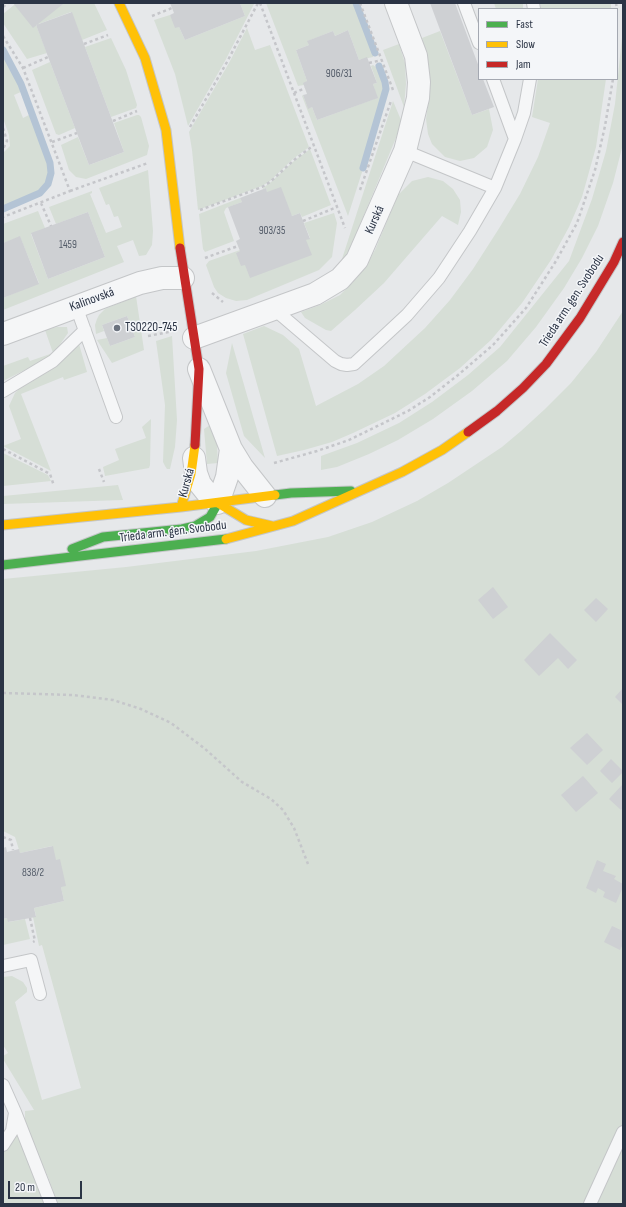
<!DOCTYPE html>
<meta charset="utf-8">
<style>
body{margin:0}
#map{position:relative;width:626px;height:1207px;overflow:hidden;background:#e6e8ea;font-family:"Sofia Sans Condensed",sans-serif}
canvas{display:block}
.frame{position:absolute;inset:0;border:4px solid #2b3445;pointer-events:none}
.legend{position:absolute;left:478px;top:8px;width:140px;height:72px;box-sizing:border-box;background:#f4f6f9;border:1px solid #a4a8b1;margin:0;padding:5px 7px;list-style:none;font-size:12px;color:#2b3445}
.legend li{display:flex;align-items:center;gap:8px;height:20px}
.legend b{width:20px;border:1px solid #a4a8b1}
.scale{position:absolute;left:8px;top:1181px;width:74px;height:18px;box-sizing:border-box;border:2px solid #2b3445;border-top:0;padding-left:5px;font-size:12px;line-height:14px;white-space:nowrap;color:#2b3445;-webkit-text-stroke:3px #f4f6f9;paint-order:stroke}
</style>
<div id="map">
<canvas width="626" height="1207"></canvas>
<div class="frame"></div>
<ul class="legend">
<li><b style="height:5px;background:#4caf50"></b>Fast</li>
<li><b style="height:5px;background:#ffc107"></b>Slow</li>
<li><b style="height:5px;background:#c62828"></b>Jam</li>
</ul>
<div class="scale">20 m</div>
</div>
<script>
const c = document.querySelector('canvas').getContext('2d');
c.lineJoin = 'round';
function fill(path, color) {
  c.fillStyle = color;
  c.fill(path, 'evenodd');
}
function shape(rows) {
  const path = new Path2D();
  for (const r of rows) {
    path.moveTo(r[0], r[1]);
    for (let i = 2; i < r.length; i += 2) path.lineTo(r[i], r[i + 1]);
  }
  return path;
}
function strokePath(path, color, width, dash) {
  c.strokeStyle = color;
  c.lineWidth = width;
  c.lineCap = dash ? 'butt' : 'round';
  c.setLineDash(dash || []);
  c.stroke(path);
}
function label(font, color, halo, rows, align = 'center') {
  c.font = font + ' "Sofia Sans Condensed",sans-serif';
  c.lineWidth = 3;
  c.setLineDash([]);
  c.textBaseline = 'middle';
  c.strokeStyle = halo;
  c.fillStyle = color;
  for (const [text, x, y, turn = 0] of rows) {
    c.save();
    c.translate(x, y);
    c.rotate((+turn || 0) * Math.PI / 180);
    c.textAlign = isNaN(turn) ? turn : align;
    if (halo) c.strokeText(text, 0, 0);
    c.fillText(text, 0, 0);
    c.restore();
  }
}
fill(shape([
 [62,3,94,3,107,30,82,40,71,12,36,25,47,53,27,59,3,23,3,14,14,5],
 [240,3,254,3,254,4,225,61,188,126,175,74,154,20,170,15,179,27,185,40,245,16],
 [266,3,355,3,373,52,373,57,359,60,348,30,335,36,333,31,308,41,309,45,296,50,307,81,304,85,298,86],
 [494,3,523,3,523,9,496,9],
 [540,3,611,3,611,9,541,9],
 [622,3,623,3,623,144,613,183,598,226,582,258,564,288,536,327,507,361,472,391,433,419,398,440,369,454,337,467,321,470,321,456,357,443,399,423,432,402,468,375,500,347,569,261,592,199,606,151,615,104,623,28],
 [247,28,255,50,270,45,309,147,293,159,270,181,262,186,198,210,192,150,189,132,229,63],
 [440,31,472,115,489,109,493,130,487,147,474,158,460,161,445,157,432,144,428,134,426,119,429,98,429,74,426,55,422,38],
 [111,38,126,70,137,105,136,108,111,117,85,47],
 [399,44,405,63,406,84,404,107,383,50],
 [3,47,23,82,52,161,53,173,45,191,36,197,3,210,3,153,10,146,9,135,3,118],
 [23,91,31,114,23,118,14,95],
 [50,62,75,128,59,135,56,134,32,70],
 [373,65,380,70,385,87,383,98,361,168,363,169,348,216,302,96,303,95,308,108,312,107,317,120,377,98,373,84,377,83,371,66],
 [538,79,606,79,596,147,582,197,569,227,551,260,522,303,491,340,460,368,425,394,395,413,353,433,332,442,304,450,277,456,243,334,264,326,283,335,299,349,316,406,358,384,384,366,425,328,450,300,473,269,498,230,520,194,538,157,550,123,532,117],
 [393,101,401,120,398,133,350,249,341,262],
 [137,115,139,115,141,117,149,146,147,155,86,179,76,177,69,170,61,145,78,137,89,165,124,152,114,123],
 [310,149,331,205,302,217,300,213,292,216,267,192,266,188,263,189,263,188,271,182,294,161],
 [148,170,153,231,152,245,146,255,139,256,133,240,117,246,124,262,3,310,3,298,39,283,20,237,3,243,3,224,38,211,45,228,31,234,48,279,105,257,88,212,56,224,49,207,92,191,92,193,90,194,106,233,122,227,118,216,114,217,109,204,106,205,99,188],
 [428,177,443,181,453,189,460,200,461,212,458,225,442,216,384,283,355,310,331,331,326,330,305,318,301,312,320,305,340,295,354,281,366,266,375,250,398,195,412,181],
 [240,198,242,202,226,208,224,212,234,241,205,252,203,249,199,214],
 [334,213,337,223,332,257,319,270,247,300,236,301,226,298,218,293,214,287,206,265,209,261,240,250,240,251,236,253,306,240,310,238,304,223],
 [136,296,144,350,112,363,97,340,107,338,110,346,135,337,127,316,102,325,104,331,96,334,95,325,97,319,99,315,105,309],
 [623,311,623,1204,58,1204,48,1177,25,1126,25,1111,34,1110,3,1059,3,1056,8,1053,3,1045,3,977,12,976,23,982,27,988,27,992,15,1002,42,1100,81,1088,42,945,39,946,33,917,36,916,34,908,64,901,52,846,20,853,15,837,3,831,3,579,126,567,256,551,328,537,372,522,417,501,448,483,502,447,521,431,545,409,571,383,596,352],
 [57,327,67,327,68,333,54,353,39,363,3,381,3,366,28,357,30,361,53,353,45,330],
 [172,336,177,420,175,447,170,469,167,469,165,466,163,462,165,405,156,341],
 [232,343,265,458,244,436,226,373],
 [79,344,87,372,64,380,63,377,21,394,51,471,3,446,21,439,9,406,15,393,23,385,60,363],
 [151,419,150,465,149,468,105,476,103,467,119,460,115,449,146,438,142,427],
 [210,425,216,427,218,463,207,464,204,429],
 [3,453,48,475,51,481,3,486],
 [118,485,123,500,3,504,3,496],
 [7,918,9,922,25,919,30,939,3,945,3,919],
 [17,1135,40,1189,45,1204,3,1204,3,1151]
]), '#d6ded6');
strokePath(shape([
 [356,3,375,53],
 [3,50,21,84,50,163,51,173,48,184,40,193,3,209],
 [363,168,386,89,385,82,379,66]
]), '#b4c4d5', 7);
fill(shape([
 [13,3,62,3,63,4,33,28],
 [170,3,240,3,245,16,185,40,179,27,175,28,170,15,174,13],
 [430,3,455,3,479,67,479,79,483,79,494,107,472,115],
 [72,12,124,152,89,165,36,25],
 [348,30,359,60,367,57,377,83,373,84,378,98,317,120,312,107,308,109,303,95,307,94,303,83,307,81,296,50,309,45,307,41,333,31,335,36],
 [281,187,292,216,300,213,310,239,306,240,312,255,250,278,245,265,241,266,236,253,240,251,236,241,240,239,228,207,242,202,240,198,266,188,267,192],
 [88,212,105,257,48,279,31,233],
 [20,236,39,284,3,298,3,243],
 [127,316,135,337,110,346,102,325],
 [493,587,508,607,493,619,478,600],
 [596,598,608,609,596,622,584,610],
 [550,633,577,660,568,669,558,658,539,676,524,660],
 [623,688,623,705,615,697],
 [587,733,603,750,587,765,570,748],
 [611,759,623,771,623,772,612,783,600,771],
 [583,776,598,793,576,812,561,795],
 [623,784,623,808,621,810,609,799],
 [53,846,56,860,60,859,66,886,61,887,64,901,34,908,36,917,8,922,7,918,3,919,3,848,6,847,7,852,19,849,20,853],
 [597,860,606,864,603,871,616,876,614,879,623,884,623,887,616,903,603,897,605,892,598,888,596,893,586,888],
 [612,926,623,931,623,944,620,950,604,942]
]), '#ced0d3');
const lane = shape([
 [464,3,479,43],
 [533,3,534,9],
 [493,79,515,139],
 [495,188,515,139,524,113,530,79],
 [76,306,116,417],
 [274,309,335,361,341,364,347,365,354,364,379,341,407,315,439,278,470,231,495,188,405,151],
 [3,391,53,361,85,330],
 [3,966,31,960,40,994],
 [3,1085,15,1112,51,1204],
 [3,1145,12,1131,15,1113],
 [590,1204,623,1132]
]);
const street = shape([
 [3,334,140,283,162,278,183,278],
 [194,338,315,294,340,279,357,260,405,151,418,98,419,82,416,56,396,3],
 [199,369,231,449,242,467,265,496],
 [194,458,196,473,200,484,208,494,218,503,227,477,231,449]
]);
const fast = shape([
 [275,495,291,493,351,491],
 [72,549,103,537,182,529,195,526,210,517,218,503],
 [3,565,226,539]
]);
const slow = shape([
 [119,3,145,58,166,130,180,248],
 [218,503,246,520,272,526],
 [181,507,191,474,195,445],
 [3,525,181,507,275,495],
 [226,539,293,521,402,472,442,450,468,432]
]);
const jam = shape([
 [180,248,199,369,195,445],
 [468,432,497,411,523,388,546,364,580,318,614,262,623,242]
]);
strokePath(lane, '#c4c6c8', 14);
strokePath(street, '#c4c6c8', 24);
strokePath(fast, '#c4c6c8', 11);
strokePath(slow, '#c4c6c8', 11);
strokePath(jam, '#c4c6c8', 11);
strokePath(shape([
 [260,3,345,228],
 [360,3,393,90],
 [616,3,617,9],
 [3,7,8,3],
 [152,16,172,8],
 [3,36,23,68,70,191,3,217],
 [84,44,108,35],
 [369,63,382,60],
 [23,68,48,57],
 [294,93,305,88],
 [113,121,137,111],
 [190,127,227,62,258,3],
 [3,128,7,141,3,149],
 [52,142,77,133],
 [360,190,391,101],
 [70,191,148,163],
 [41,203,51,226],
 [200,210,262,187,270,182,294,160,314,145],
 [303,221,337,207],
 [205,258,238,246],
 [212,293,223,302],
 [148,336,169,332],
 [3,449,50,474,54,486],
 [274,463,317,451,349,440,408,411,430,397,458,375,493,345,526,308,556,261,577,223,595,170,605,126,613,79],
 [99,469,104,482],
 [3,693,73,695,113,700,141,709,171,723,204,748,242,782,271,799,283,810,294,828,308,864],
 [3,837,11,840,13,850],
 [30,918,35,941,33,942]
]), '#c5c6ca', 2.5, [3, 3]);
strokePath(lane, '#f5f6f7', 12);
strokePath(street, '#f5f6f7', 22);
strokePath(fast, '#4caf50', 9);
strokePath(slow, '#ffc107', 9);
strokePath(jam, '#c62828', 9);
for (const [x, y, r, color] of [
 [117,328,4,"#6c737f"]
]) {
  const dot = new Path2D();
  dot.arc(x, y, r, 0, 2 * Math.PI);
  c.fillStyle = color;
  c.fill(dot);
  strokePath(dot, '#f4f6f9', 1.5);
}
label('11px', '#545c69', null, [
 ["906/31",339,74],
 ["903/35",272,231],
 ["1459",68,245],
 ["838/2",33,873]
]);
label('13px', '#2b3445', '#f4f6f9', [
 ["Kurská",375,220,-66],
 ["Kalinovská",92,300,-20],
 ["Trieda arm. gen. Svobodu",572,301,-57],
 ["Kurská",187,483,-75],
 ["Trieda arm. gen. Svobodu",173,532,-7]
]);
label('13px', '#2b3445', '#f4f6f9', [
 ["TS0220-745",125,328]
], 'left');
</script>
